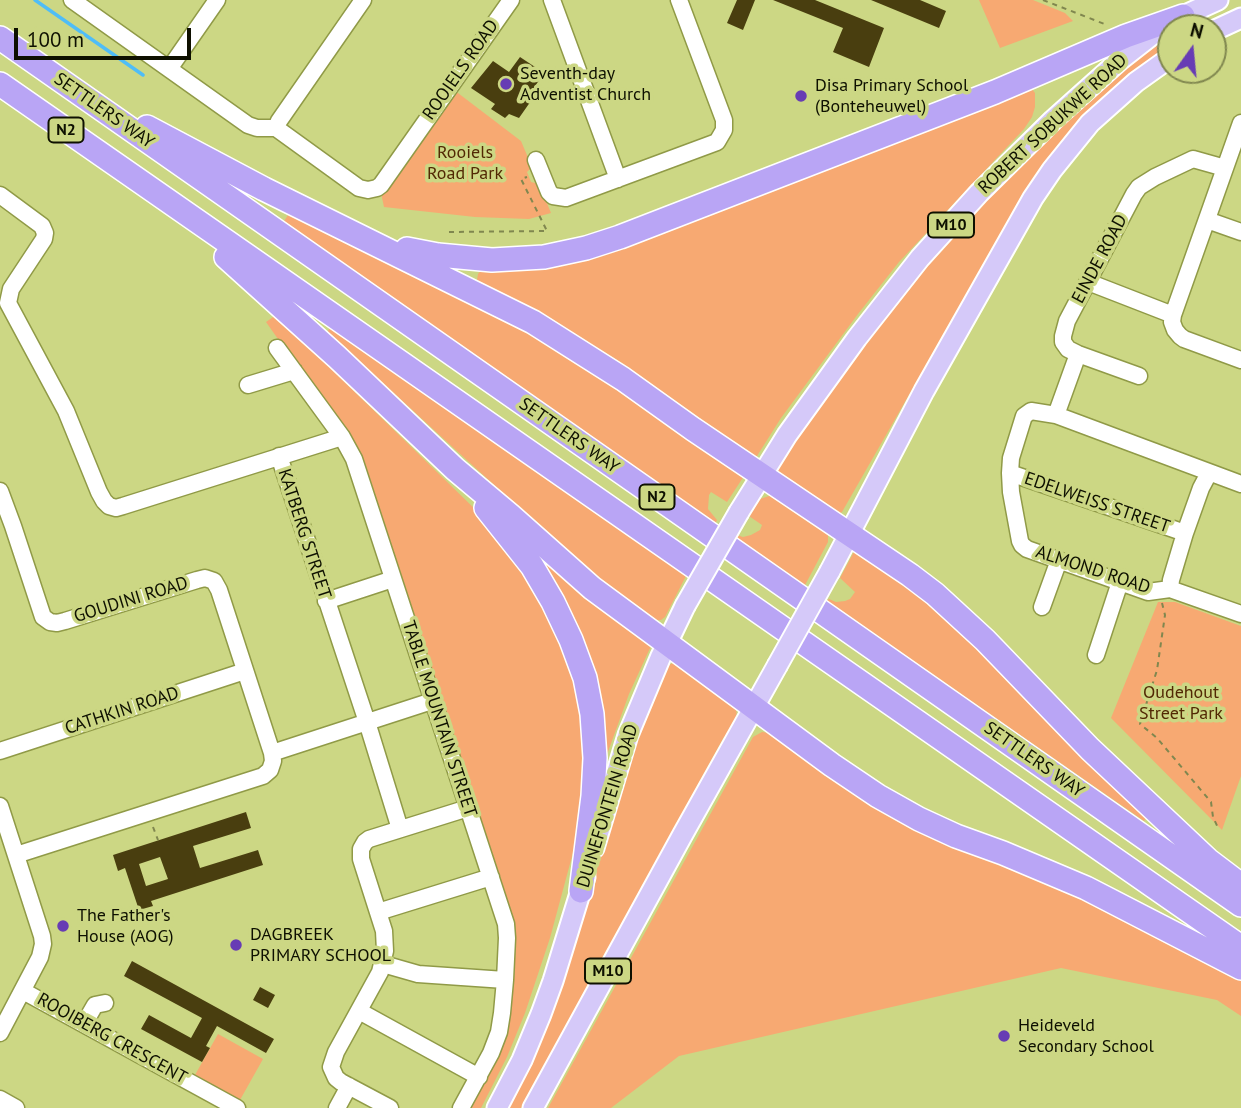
<!DOCTYPE html>
<style>
body{margin:0}
#map{position:relative;width:1241px;height:1108px;overflow:hidden;background:#ccd784;font-family:"PT Sans",sans-serif}
canvas{display:block}
.north{position:absolute;left:1157px;top:14px;width:70px;height:70px;box-sizing:border-box;background:#ccd784;border:2px solid #80874f;border-radius:50%;rotate:15deg;font-size:19px;font-weight:700;line-height:28px;text-align:center;color:#0e1000}
.north::after{content:'';display:block;margin:auto;width:24px;height:32px;background:#673cb4;clip-path:polygon(50% 0,100% 100%,50% 72%,0 100%)}
.scale{position:absolute;left:14px;top:28px;width:177px;height:32px;box-sizing:border-box;border:4px solid #0e1000;border-top:0;padding-left:9px;font-size:21px;line-height:24px;white-space:nowrap;color:#0e1000;-webkit-text-stroke:5px #ccd784;paint-order:stroke}
</style>
<div id="map">
<canvas width="1241" height="1108"></canvas>
<div class="north">N</div>
<div class="scale">100 m</div>
</div>
<script>
const c = document.querySelector('canvas').getContext('2d');
c.lineJoin = 'round';
function fill(path, color) {
  c.fillStyle = color;
  c.fill(path, 'evenodd');
}
function shape(rows) {
  const path = new Path2D();
  for (const r of rows) {
    path.moveTo(r[0], r[1]);
    for (let i = 2; i < r.length; i += 2) path.lineTo(r[i], r[i + 1]);
  }
  return path;
}
function strokePath(path, color, width, dash) {
  c.strokeStyle = color;
  c.lineWidth = width;
  c.lineCap = dash ? 'butt' : 'round';
  c.setLineDash(dash || []);
  c.stroke(path);
}
function label(font, color, halo, rows, align = 'center') {
  c.font = font + ' "PT Sans",sans-serif';
  c.lineWidth = 7;
  c.setLineDash([]);
  c.textBaseline = 'middle';
  c.strokeStyle = halo;
  c.fillStyle = color;
  for (const [text, x, y, turn = 0] of rows) {
    c.save();
    c.translate(x, y);
    c.rotate((+turn || 0) * Math.PI / 180);
    c.textAlign = isNaN(turn) ? turn : align;
    if (halo) c.strokeText(text, 0, 0);
    c.fillText(text, 0, 0);
    c.restore();
  }
}
fill(shape([
 [979,0,1033,0,1065,13,1073,21,1000,48],
 [1171,36,1171,49,1142,69,993,255,906,400,842,512,839,514,775,471,789,445,914,277,1009,174,1119,72],
 [1032,89,1035,93,1035,107,1032,117,1024,129,899,262,858,314,781,418,757,456,753,456,620,362,563,327,480,286,477,280,478,274,482,269,523,267],
 [454,90,521,141,532,167,527,172,531,182,539,184,551,213,529,219,475,217,384,207,381,193],
 [291,210,533,330,744,476,727,502,711,492,709,495,708,509,717,520,715,524,283,223],
 [276,315,479,513,548,606,578,690,586,748,582,793,574,849,550,938,525,1013,507,1057,481,1108,468,1108,494,1057,512,959,359,454,266,322],
 [332,326,687,574,665,617,661,620,654,620,640,612,576,560,327,332],
 [769,496,774,496,819,525,828,534,828,542,804,587,733,537,734,534,743,537,751,535,760,530,762,525,746,514,757,500],
 [856,548,946,614,1147,817,1144,821,827,601,829,599,836,602,845,601,850,599,855,592,840,578],
 [533,550,594,602,651,646,629,694,605,760],
 [1158,602,1175,602,1241,626,1241,776,1222,830,1111,718],
 [673,663,677,664,736,708,737,719,727,738,724,737,521,1108,507,1108,561,987,580,928,622,775,665,667],
 [762,732,771,733,1061,885,1241,976,1241,1016,1217,1000,1061,968,679,1056,611,1108,548,1108,753,737],
 [218,1034,263,1059,240,1100,195,1075]
]), '#f7a972');
strokePath(shape([
 [35,0,143,75]
]), '#4fbdf7', 3.5);
fill(shape([
 [737,0,755,0,743,30,727,23],
 [773,0,815,0,884,28,869,67,833,52,843,28],
 [871,0,920,0,946,11,939,28],
 [520,57,544,73,529,95,533,98,519,118,509,114,505,118,491,109,495,104,471,88,493,61,509,72],
 [246,812,251,828,193,846,200,868,258,850,263,865,151,901,153,906,139,910,125,868,118,871,113,855],
 [160,857,168,879,146,886,139,864],
 [132,961,274,1039,266,1053,217,1026,206,1046,210,1048,202,1062,141,1029,149,1015,191,1038,202,1018,124,976],
 [260,987,275,995,268,1008,253,1000]
]), '#493e0f');
const minor = shape([
 [72,0,248,125,257,128,276,128],
 [552,0,618,179],
 [169,69,217,0],
 [1241,123,1173,315,1172,322,1175,330,1180,336,1184,339,1241,360],
 [276,128,359,188,368,190,377,188,381,185,511,0],
 [276,128,279,121,363,0],
 [536,160,549,192,553,196,566,198,717,142,724,130,724,120,679,0],
 [0,195,42,226,45,233,44,239,11,289,8,303,66,411,99,492,104,501,109,506,116,508,123,506,342,437],
 [1207,220,1241,232],
 [1088,282,1173,315],
 [277,348,342,437,354,459,506,924,507,938,505,980,502,1013,499,1032,491,1053,461,1108],
 [1139,376,1078,354,1068,349,1063,342,1063,336,1067,321,1134,194,1139,187,1155,177,1193,159,1225,168],
 [248,385,294,371],
 [1056,415,1078,354],
 [279,456,367,722,400,829],
 [1010,473,1185,533],
 [1241,484,1056,415,1031,411,1024,416,1011,458,1010,473,1011,492,1020,541,1022,545,1027,549,1148,592,1170,589,1241,614],
 [0,491,13,526,43,617,50,622,57,623,65,621,197,580,205,578,214,581,219,590,272,753,273,761,270,770,263,776,16,855],
 [1170,589,1171,580,1185,533,1201,488,1209,473],
 [326,601,393,579],
 [1042,607,1059,560],
 [1096,655,1120,582],
 [0,751,245,671],
 [272,753,432,701],
 [0,806,42,936,43,944,40,957,0,1033],
 [378,912,491,877],
 [383,964,418,974,505,980],
 [23,991,237,1108],
 [359,1011,479,1077],
 [84,1024,95,1005,105,1003],
 [0,1099,16,1108],
 [337,1108,349,1086],
 [390,1108,341,1082,336,1078,331,1067,336,1052,380,972,385,951,384,931,361,859,361,849,365,842,369,839,468,808]
]);
const major = shape([
 [1213,31,1241,18],
 [739,512,787,435,857,338,920,258,979,193,1053,120,1120,60,1152,35,1183,16,1218,0],
 [830,571,924,391,1033,198,1052,170,1090,123,1136,82,1171,57],
 [594,848,628,735,661,656,685,606],
 [497,1108,522,1060,541,1014,553,981,585,877],
 [533,1108,683,834,777,666]
]);
const highway = shape([
 [0,38,1241,905],
 [0,84,1241,947],
 [147,127,264,189,533,322,623,379,693,429,910,575,935,594,985,640,1090,749,1208,860,1241,885],
 [407,249,438,255,492,260,544,257,586,248,620,237,995,92,1126,36,1183,16],
 [226,257,337,357,455,469,511,516,592,588,832,765,878,796,919,819,956,836,1003,853,1086,888,1241,968],
 [486,508,532,566,553,602,571,640,585,678,592,714,595,758,593,796,581,891]
]);
strokePath(minor, '#909a47', 19);
strokePath(major, '#fff', 23);
strokePath(highway, '#fff', 26);
strokePath(shape([
 [1043,0,1107,25],
 [449,232,547,231,521,179,527,177],
 [1162,603,1165,615,1157,670,1140,724,1157,738,1211,802,1213,817,1219,830],
 [153,827,158,840]
]), '#80874f', 2, [5, 5]);
strokePath(minor, '#fff', 16);
strokePath(major, '#d5c9f9', 19);
strokePath(highway, '#b9a5f5', 23);
const majorBridge = shape([
 [685,606,739,512],
 [777,666,830,571]
]);
strokePath(majorBridge, '#fff', 23, []);
strokePath(majorBridge, '#d5c9f9', 19);
for (const [x, y, r, color] of [
 [506,84,7,"#673cb4"],
 [801,96,7,"#673cb4"],
 [63,926,7,"#673cb4"],
 [236,945,7,"#673cb4"],
 [1004,1036,7,"#673cb4"]
]) {
  const dot = new Path2D();
  dot.arc(x, y, r, 0, 2 * Math.PI);
  c.fillStyle = color;
  c.fill(dot);
  strokePath(dot, '#ccd784', 2.5);
}
for (const [x, y, w] of [
 [66,130,35],
 [951,225,46],
 [657,497,35],
 [608,971,46]
]) {
  const box = new Path2D();
  box.roundRect(x - w / 2, y - 12.5, w, 25, 5);
  c.fillStyle = '#ccd784';
  c.fill(box);
  strokePath(box, '#0e1000', 2);
}
label('bold 16px', '#0e1000', null, [
 ["N2",66,130],
 ["M10",951,225],
 ["N2",657,497],
 ["M10",608,971]
]);
label('18px', '#0e1000', '#ccd784', [
 ["ROOIELS ROAD",461,70,-55],
 ["SETTLERS WAY",104,111,35],
 ["ROBERT SOBUKWE ROAD",1053,124,-43],
 ["EINDE ROAD",1100,259,-62],
 ["SETTLERS WAY",569,436,35],
 ["EDELWEISS STREET",1097,503,19],
 ["KATBERG STREET",304,534,72],
 ["ALMOND ROAD",1093,570,18],
 ["GOUDINI ROAD",131,600,-17],
 ["CATHKIN ROAD",122,711,-18],
 ["TABLE MOUNTAIN STREET",439,719,72],
 ["SETTLERS WAY",1034,760,35],
 ["DUINEFONTEIN ROAD",608,806,-73],
 ["ROOIBERG CRESCENT",112,1039,29]
]);
label('18px', '#0e1000', '#ccd784', [
 ["Seventh-day",520,74],
 ["Adventist Church",520,95],
 ["Disa Primary School",815,86],
 ["(Bonteheuwel)",815,107],
 ["The Father's",77,916],
 ["House (AOG)",77,937],
 ["DAGBREEK",250,935],
 ["PRIMARY SCHOOL",250,956],
 ["Heideveld",1018,1026],
 ["Secondary School",1018,1047]
], 'left');
label('18px', '#522804', '#ccd784', [
 ["Rooiels",465,153],
 ["Road Park",465,174],
 ["Oudehout",1181,693],
 ["Street Park",1181,714]
]);
</script>
